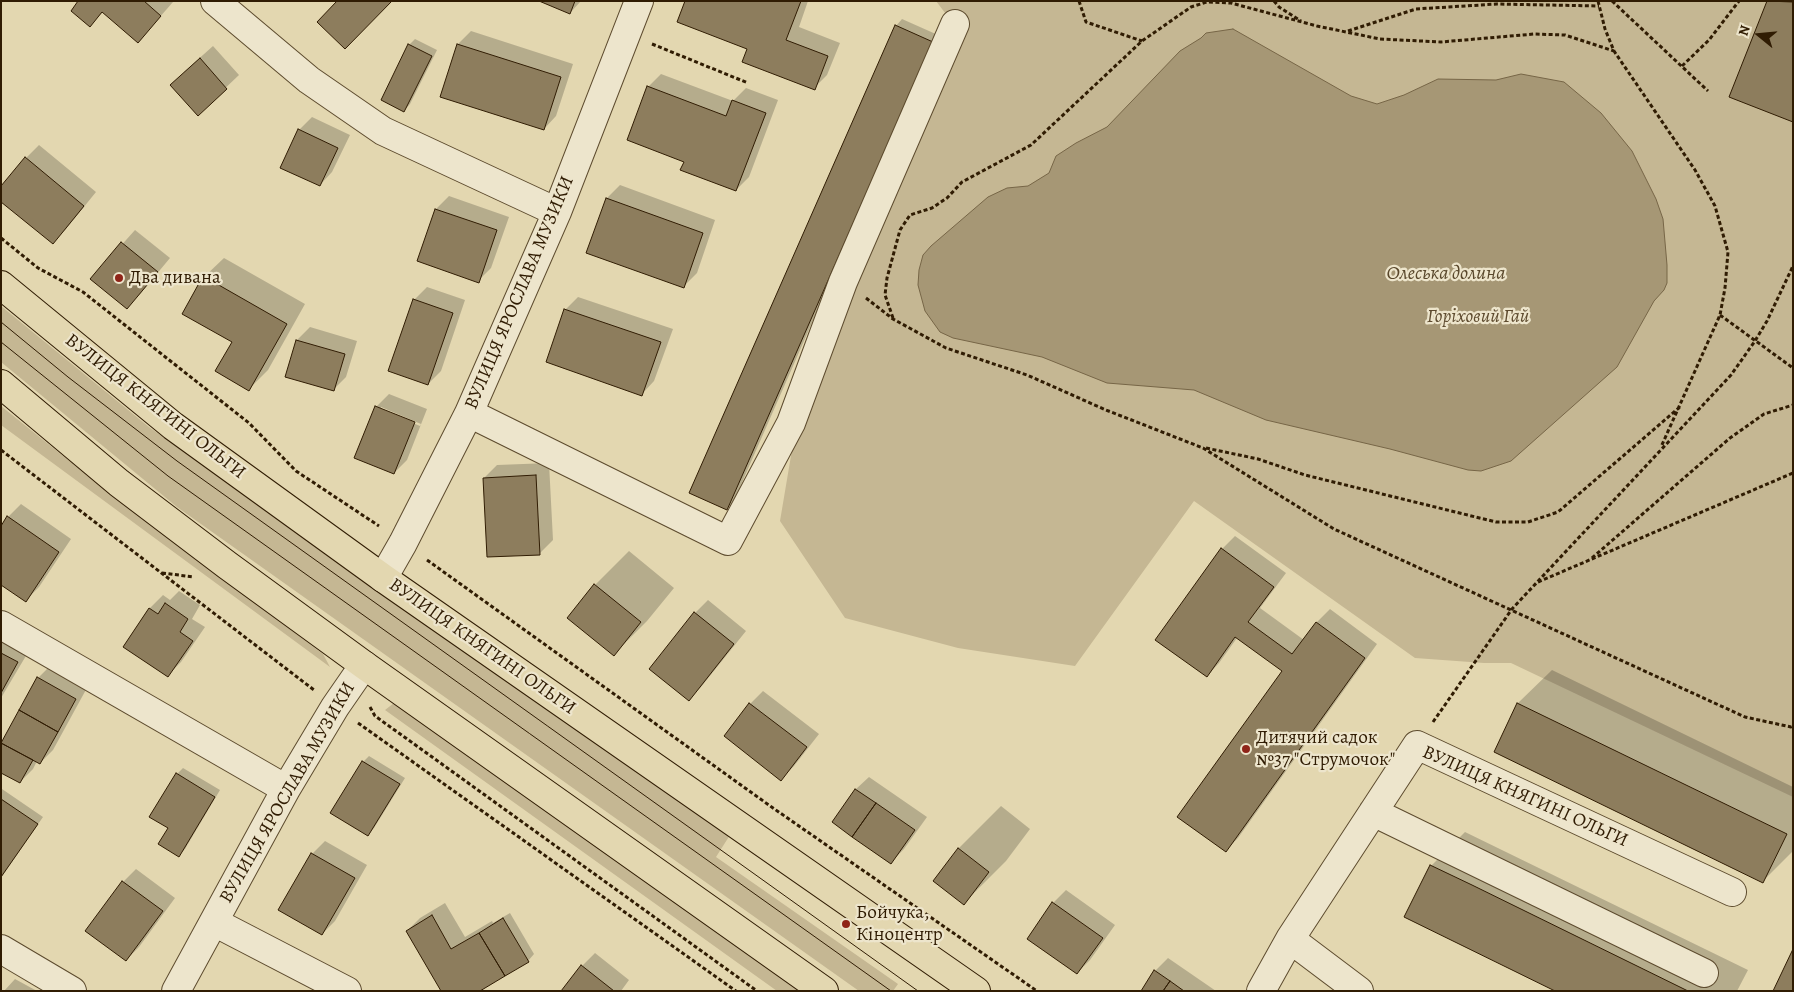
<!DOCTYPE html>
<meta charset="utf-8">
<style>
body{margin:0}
#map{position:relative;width:1794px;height:992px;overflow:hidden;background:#e3d7b0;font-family:Alegreya,serif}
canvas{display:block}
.frame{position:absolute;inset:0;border:2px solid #301c03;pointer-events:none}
.north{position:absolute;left:1734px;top:10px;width:50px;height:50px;-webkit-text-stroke:4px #ede5cc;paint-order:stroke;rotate:287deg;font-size:14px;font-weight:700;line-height:20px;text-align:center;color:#301c03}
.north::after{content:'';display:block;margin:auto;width:18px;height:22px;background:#301c03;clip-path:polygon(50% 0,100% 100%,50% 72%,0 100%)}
</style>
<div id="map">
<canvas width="1794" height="992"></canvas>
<div class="frame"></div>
<div class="north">N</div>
</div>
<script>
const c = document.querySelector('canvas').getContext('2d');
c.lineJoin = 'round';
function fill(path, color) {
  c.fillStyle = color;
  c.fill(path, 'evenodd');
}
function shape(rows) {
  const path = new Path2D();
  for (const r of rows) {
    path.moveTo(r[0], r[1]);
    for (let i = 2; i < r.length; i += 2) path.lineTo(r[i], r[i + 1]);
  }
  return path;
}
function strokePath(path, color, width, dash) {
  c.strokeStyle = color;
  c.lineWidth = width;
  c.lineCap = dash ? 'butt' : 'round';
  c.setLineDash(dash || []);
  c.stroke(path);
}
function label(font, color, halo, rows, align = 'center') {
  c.font = font + ' Alegreya,serif';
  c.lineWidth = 4.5;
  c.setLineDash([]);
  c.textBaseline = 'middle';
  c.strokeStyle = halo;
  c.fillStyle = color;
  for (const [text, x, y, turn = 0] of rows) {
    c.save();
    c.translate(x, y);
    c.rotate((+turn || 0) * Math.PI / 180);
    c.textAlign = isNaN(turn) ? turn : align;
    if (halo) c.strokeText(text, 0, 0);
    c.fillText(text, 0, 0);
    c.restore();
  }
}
fill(shape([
 [936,1,1793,1,1793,797,1511,663,1484,663,1415,658,1194,501,1075,666,958,648,845,618,780,521,796,426,961,34],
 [1,306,149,427,730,835,716,857,898,984,893,991,859,991,177,507,1,362],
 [1,406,113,496,323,654,330,667,1,425],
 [394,703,799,991,777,991,385,710]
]), '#c5b793');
const water = shape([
 [1233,29,1351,96,1377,104,1404,95,1438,79,1496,80,1521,74,1564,82,1601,113,1632,151,1656,199,1663,219,1667,265,1667,283,1664,290,1654,301,1617,367,1511,461,1481,471,1468,470,1390,449,1266,420,1194,390,1107,383,1042,357,953,338,940,332,925,311,918,285,919,270,923,255,931,246,988,197,1007,188,1028,186,1049,173,1056,156,1076,143,1107,127,1180,51,1201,38,1206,33,1233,29]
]);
fill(water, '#a69775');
strokePath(water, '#776647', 1);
fill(shape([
 [80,1,172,1,173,2,138,42,103,12,90,25],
 [542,1,581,1,570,13],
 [686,1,808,1,799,27,840,43,827,75,814,88],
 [902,19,938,35,733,503,727,509,896,26],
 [471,31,573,64,556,116,544,129,458,44],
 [415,39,437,50,410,104,404,111,409,45],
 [213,46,239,75,198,114,184,72],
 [661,74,733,101,746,88,778,100,749,177,736,190,686,161,648,87],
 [312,117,350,135,332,172,320,185,299,130],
 [39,145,96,192,66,229,53,242,26,158],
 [620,185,715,220,697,273,684,286,588,252,607,198],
 [449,196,509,217,491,268,478,281,418,261,436,209],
 [135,230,170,258,140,294,127,307,92,278],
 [224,258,305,304,268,370,249,389,233,342,204,277],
 [427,287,465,300,441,371,428,384,414,300],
 [578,297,673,329,654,381,642,394,565,310],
 [310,327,357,341,346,377,333,390,286,376,297,340],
 [389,394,427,409,407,460,394,473,376,407],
 [381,407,421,424,420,426,381,410],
 [549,463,553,540,540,553,484,478,497,465],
 [21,504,71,539,39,587,26,600,8,517],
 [1235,536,1286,573,1260,608,1304,640,1317,622,1330,609,1377,644,1238,838,1225,851,1284,671,1237,638,1219,663,1207,676,1222,549],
 [629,551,674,588,647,621,614,654,569,618,595,585],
 [179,591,200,605,192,619,205,627,181,662,168,675,125,646,150,608,163,595,170,600],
 [708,600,746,631,701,687,688,699,695,613],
 [1,633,30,649,1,698],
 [51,665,88,686,53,750,40,763,37,761,33,769,20,782,38,678],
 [1552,670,1793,787,1793,851,1763,881,1495,751,1518,703],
 [763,691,819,734,794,766,781,779,725,736,750,704],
 [369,756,405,778,374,828,368,834,363,762],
 [183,768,220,790,185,849,179,855,170,827,177,774],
 [869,777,927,817,904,849,891,862,833,822,856,789],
 [2,789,43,817,1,878,1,790],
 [1001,806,1030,829,1006,861,964,903,934,880,959,848],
 [1465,832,1748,970,1737,991,1558,991,1431,866],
 [325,841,367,865,335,921,322,934,312,854],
 [136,869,175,898,139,947,126,960,123,882],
 [1066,890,1115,925,1090,960,1077,973,1053,903],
 [445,903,465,937,492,921,493,923,510,913,534,954,528,961,442,991,407,931,420,918],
 [595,953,629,980,621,991,563,991,582,966],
 [1168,958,1216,991,1142,991,1155,971],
 [15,979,37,991,4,991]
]), '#0003');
const building = shape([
 [78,1,144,1,161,16,138,43,102,12,90,27,71,11,78,1],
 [337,1,392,1,345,49,317,22,337,1],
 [539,1,575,1,570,14,539,1],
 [685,1,801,1,786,40,828,56,815,90,742,62,747,49,677,22,685,1],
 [1767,1,1793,2,1793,122,1729,97,1767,1],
 [895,25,933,42,727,510,689,493,895,25],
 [408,44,432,56,404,112,381,100,408,44],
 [457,44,561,77,544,130,440,97,457,44],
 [200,58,227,89,198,116,170,85,200,58],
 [647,86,726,116,732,100,766,113,736,191,680,170,684,162,627,140,647,86],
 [298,129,338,148,320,186,280,168,298,129],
 [25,157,84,206,53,244,1,202,1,186,25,157],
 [606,198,703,233,684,288,586,253,606,198],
 [435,209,497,230,479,283,417,261,435,209],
 [121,242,158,272,127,309,90,279,121,242],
 [203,276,287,324,249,391,215,371,232,342,182,314,203,276],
 [413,299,453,313,428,385,388,371,413,299],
 [564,309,661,342,642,396,546,362,564,309],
 [296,340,345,354,334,391,285,377,296,340],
 [375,406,415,422,394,474,354,458,375,406],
 [536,475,540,555,487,557,483,478,536,475],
 [7,516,59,552,26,602,1,585,1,526,7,516],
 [1221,548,1274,587,1248,622,1292,654,1316,622,1365,658,1226,852,1177,817,1282,671,1235,637,1207,677,1155,640,1221,548],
 [594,584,641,622,614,656,567,618,594,584],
 [165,603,188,619,180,632,193,641,168,677,123,647,149,608,158,614,165,603],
 [694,612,734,644,689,701,649,669,694,612],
 [1,653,18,662,1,693,1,653],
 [37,677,76,699,58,732,19,710,37,677],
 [749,703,807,747,781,781,724,736,749,703],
 [1517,703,1787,834,1763,883,1494,752,1517,703],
 [19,710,58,732,40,764,1,743,19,710],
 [1,743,33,760,20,783,1,773,1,743],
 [362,761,400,784,368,836,330,813,362,761],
 [176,773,215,797,179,857,158,844,168,828,149,817,176,773],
 [855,789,876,803,852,837,832,822,855,789],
 [1,799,38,824,1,877,1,799],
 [876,803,915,830,891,864,852,837,876,803],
 [958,848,989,872,964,905,933,881,958,848],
 [311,853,355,878,322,935,278,910,311,853],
 [1430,865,1472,885,1688,991,1555,991,1404,917,1430,865],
 [122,881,163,911,126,961,85,931,122,881],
 [1052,902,1103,938,1077,974,1027,939,1052,902],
 [432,915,451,949,479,933,505,976,480,991,441,991,406,931,432,915],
 [503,918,529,962,505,976,479,933,503,918],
 [1793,949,1793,991,1773,991,1793,949],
 [581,965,614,991,561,991,581,965],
 [1154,970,1170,981,1163,991,1141,991,1154,970],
 [1170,981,1184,991,1163,991,1170,981]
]);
fill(building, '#8d7d5d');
strokePath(building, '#301c03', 1);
const minor = shape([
 [215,1,309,80,383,131,557,212],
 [469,413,728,541,791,423,843,282,955,24],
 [383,578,403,543,469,413,557,212,639,1],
 [1,625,286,789],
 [1373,812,1704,973],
 [214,922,347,991],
 [1290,939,1359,991],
 [1,949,72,991],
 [176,991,286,789,335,707,364,665],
 [1261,991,1290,939,1417,745,1732,892]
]);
const major = shape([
 [1,285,173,426,383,578,976,991],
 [1,384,119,483,227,565,364,665,824,991]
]);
strokePath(minor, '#5d4b2e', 30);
strokePath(major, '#301c03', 30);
strokePath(shape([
 [981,1,981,2],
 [1079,1,1086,22,1142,41],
 [1274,1,1279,7,1301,21],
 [1598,1,1605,29,1614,51,1695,170,1715,206,1728,252,1725,288,1720,315,1661,447],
 [1612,1,1708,91],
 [1348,31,1416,9,1497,4,1599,6],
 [652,44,748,83],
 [1682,66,1709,40,1739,1],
 [1,238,38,268,83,292,249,423,296,471,379,526],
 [866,298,893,319,946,348,1027,375,1106,410,1203,448,1334,529,1745,717,1791,727,1793,726],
 [1720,315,1793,368],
 [893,318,885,295,887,278,900,230,910,215,932,208,947,198,962,182,1031,145,1142,41,1191,7,1207,2,1231,3,1317,26,1380,39,1441,42,1534,34,1565,35,1614,51],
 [1206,448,1258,459,1305,475,1496,522,1528,522,1558,512,1681,406],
 [1,450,314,690],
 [1592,558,1730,438,1764,414,1793,405],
 [427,560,773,808,1037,991],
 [162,573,194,577],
 [1538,582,1793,473],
 [370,707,375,716,396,731,757,991],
 [1433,722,1512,609,1731,375,1755,341,1767,321,1793,266],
 [358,723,736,991]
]), '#301c03', 3, [4, 2.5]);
strokePath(minor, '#ede5cc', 28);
strokePath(major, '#e3d7b0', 28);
strokePath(shape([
 [1,322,68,377,177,461,918,991],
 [1,342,168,476,891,991]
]), '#301c03', 1);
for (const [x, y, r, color] of [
 [119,278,5,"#8f2418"],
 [1246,749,5,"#8f2418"],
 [846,924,5,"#8f2418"]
]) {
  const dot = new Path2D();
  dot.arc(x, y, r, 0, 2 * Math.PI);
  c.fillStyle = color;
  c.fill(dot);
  strokePath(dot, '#ede5cc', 2);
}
label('19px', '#301c03', '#ede5cc', [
 ["Два дивана",129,278],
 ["Дитячий садок",1256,738],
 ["№37 \"Струмочок\"",1256,760],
 ["Бойчука,",856,913],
 ["Кіноцентр",856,935]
], 'left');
label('19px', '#301c03', '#ede5cc', [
 ["ВУЛИЦЯ ЯРОСЛАВА МУЗИКИ",520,293,-67],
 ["ВУЛИЦЯ КНЯГИНІ ОЛЬГИ",155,407,38],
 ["ВУЛИЦЯ КНЯГИНІ ОЛЬГИ",482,647,35],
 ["ВУЛИЦЯ ЯРОСЛАВА МУЗИКИ",288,793,-60],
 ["ВУЛИЦЯ КНЯГИНІ ОЛЬГИ",1525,797,24]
]);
label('italic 19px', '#5d4a2e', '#ede5cc', [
 ["Горіховий Гай",1478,317]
]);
label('italic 20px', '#59472b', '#ede5cc', [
 ["Олеська долина",1446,274]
]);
</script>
